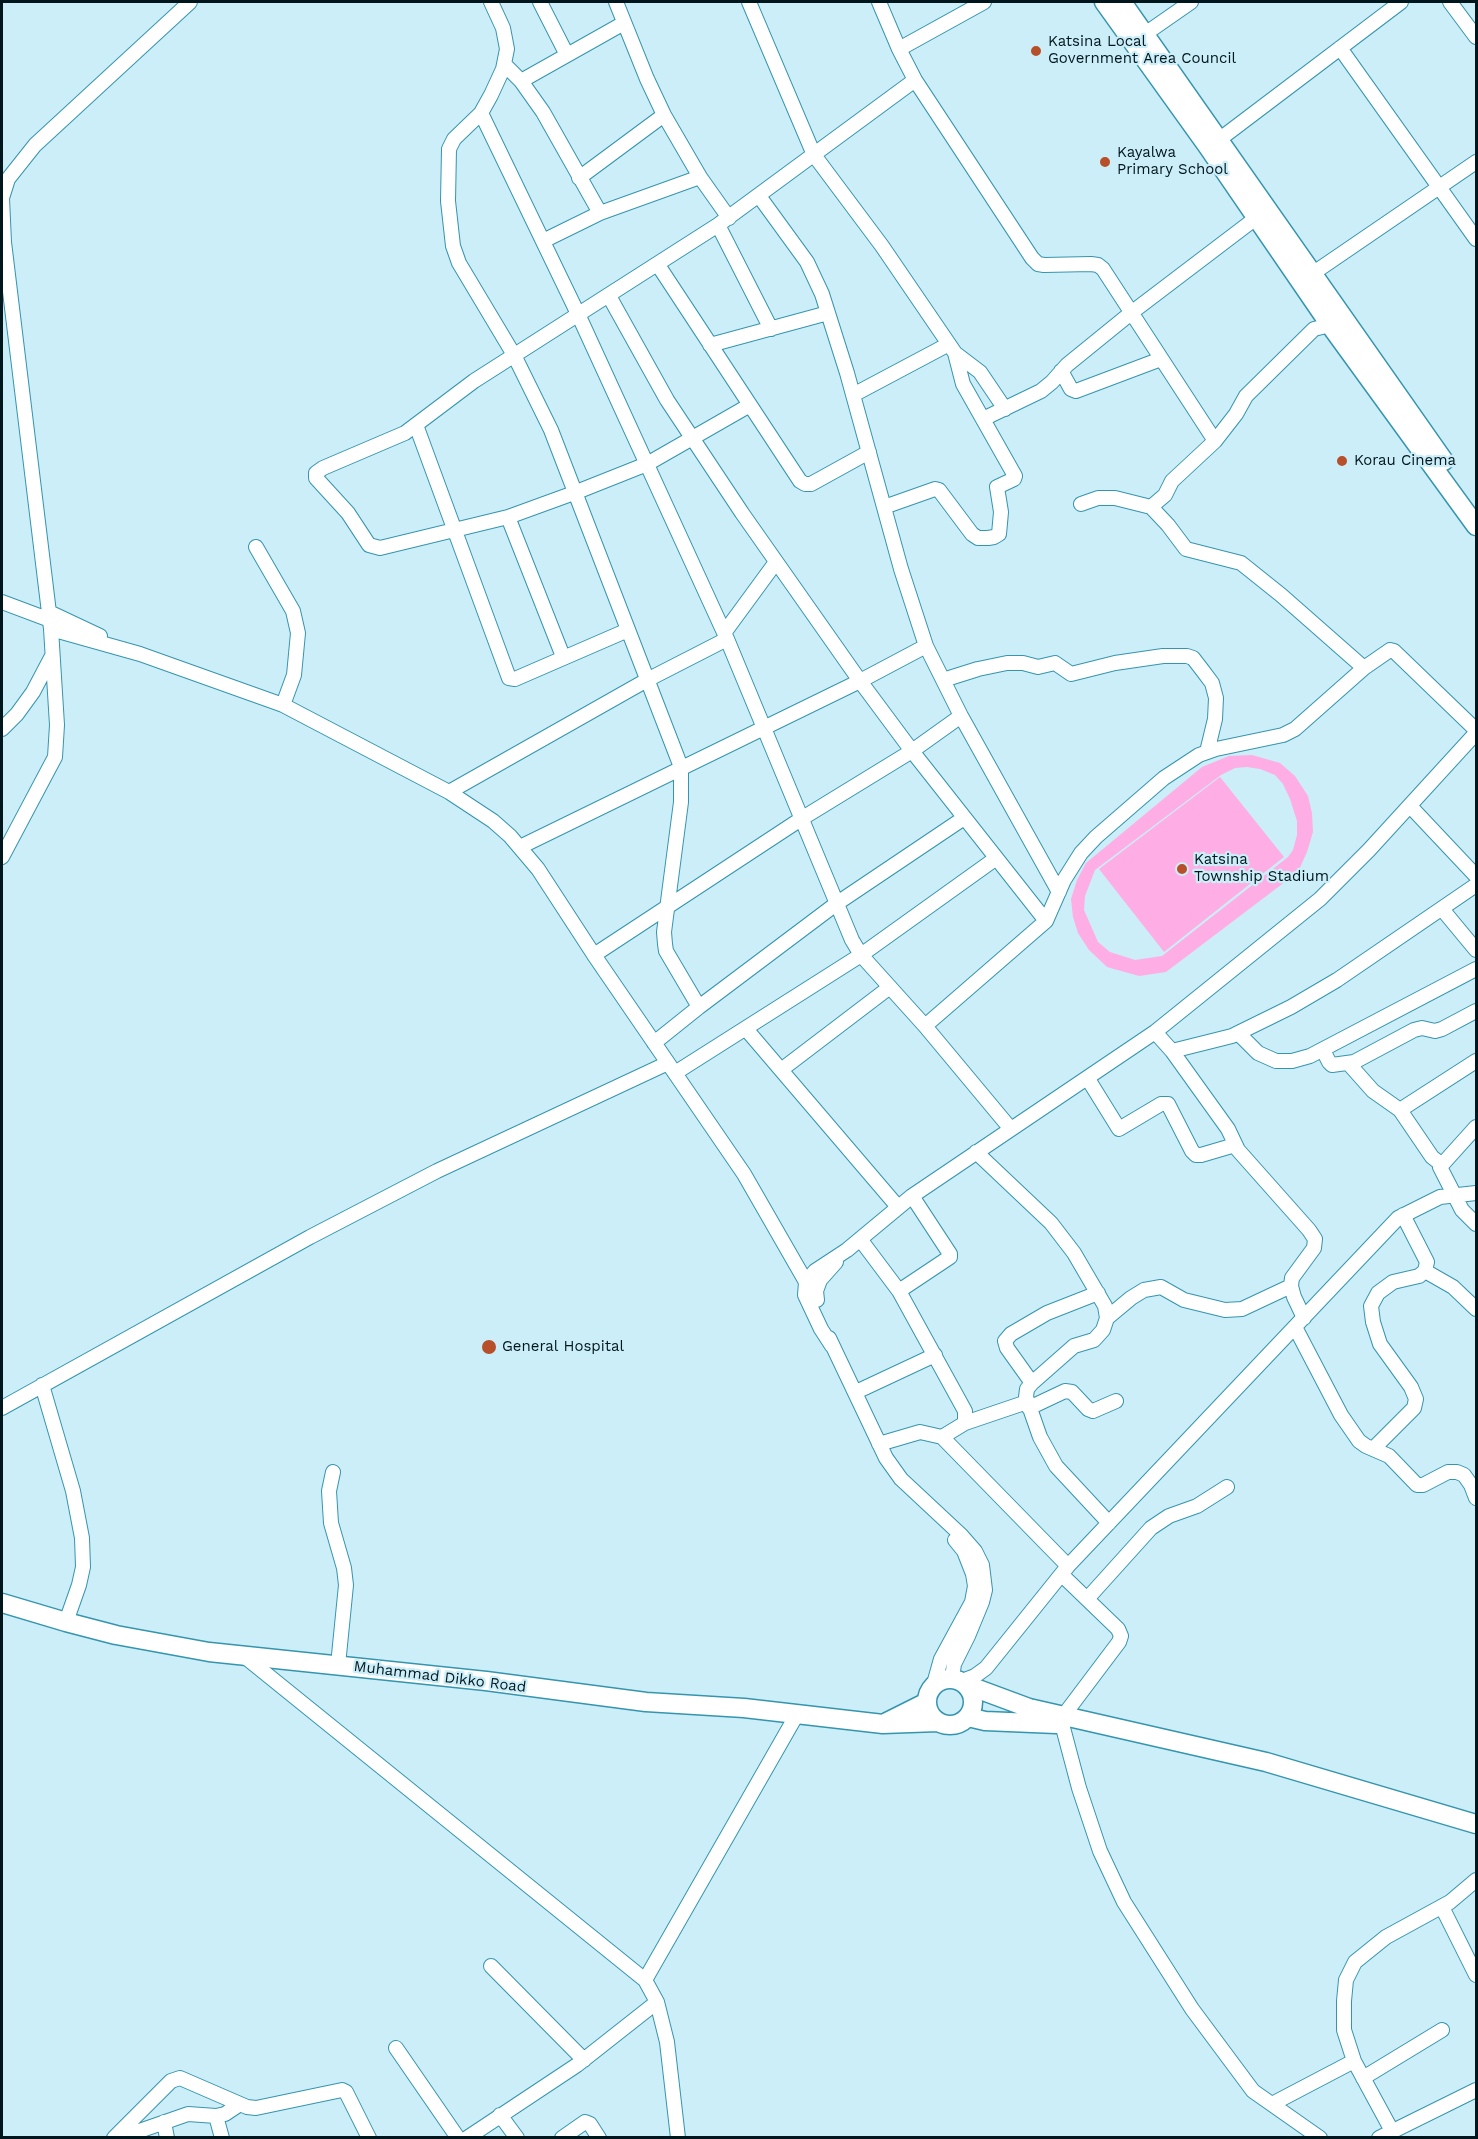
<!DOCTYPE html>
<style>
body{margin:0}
#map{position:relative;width:1478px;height:2139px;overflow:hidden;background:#cceef8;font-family:"Work Sans",sans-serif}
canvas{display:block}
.frame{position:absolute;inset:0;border:3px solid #00161d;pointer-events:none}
</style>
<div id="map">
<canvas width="1478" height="2139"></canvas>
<div class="frame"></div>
</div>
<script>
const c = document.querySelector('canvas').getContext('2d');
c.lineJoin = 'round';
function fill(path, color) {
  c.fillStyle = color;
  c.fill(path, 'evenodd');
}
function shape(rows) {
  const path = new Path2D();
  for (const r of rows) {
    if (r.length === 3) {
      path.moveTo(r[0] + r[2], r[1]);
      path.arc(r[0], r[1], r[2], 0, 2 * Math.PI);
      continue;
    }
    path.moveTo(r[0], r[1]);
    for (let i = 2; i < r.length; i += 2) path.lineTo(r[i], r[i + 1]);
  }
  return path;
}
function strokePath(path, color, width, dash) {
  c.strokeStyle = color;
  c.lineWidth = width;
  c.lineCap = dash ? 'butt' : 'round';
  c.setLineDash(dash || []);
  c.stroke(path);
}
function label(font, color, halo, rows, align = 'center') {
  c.font = font + ' "Work Sans",sans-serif';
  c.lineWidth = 4.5;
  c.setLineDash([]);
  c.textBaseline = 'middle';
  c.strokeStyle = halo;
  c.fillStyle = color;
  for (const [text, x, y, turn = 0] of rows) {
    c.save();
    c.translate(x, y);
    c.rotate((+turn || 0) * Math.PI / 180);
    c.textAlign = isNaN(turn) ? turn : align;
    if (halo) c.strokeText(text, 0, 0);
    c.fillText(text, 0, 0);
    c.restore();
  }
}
fill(shape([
 [1252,755,1280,763,1295,776,1308,796,1312,813,1313,832,1307,852,1298,872,1166,972,1139,976,1107,967,1089,950,1078,933,1073,917,1071,899,1077,880,1086,863,1202,767,1229,756],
 [1247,767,1260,769,1275,775,1283,784,1290,799,1297,821,1297,835,1293,850,1288,857,1162,956,1135,960,1110,952,1098,942,1084,910,1085,896,1095,870,1221,775,1235,768],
 [1220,777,1284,857,1164,952,1099,869]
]), '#feaee4');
const minor = shape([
 [491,2,503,28,507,49,503,69,491,95,481,113,454,139,449,149,448,201,453,246,459,263,514,355,551,430,681,767,681,802,664,932,665,944,666,951,699,1007],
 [540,2,567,55],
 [616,2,647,79,664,115,700,177,729,218],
 [749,2,814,155,882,246,955,353,980,372,1005,409],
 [879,2,899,49,915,80,1032,258,1038,264,1044,265,1091,264,1098,265,1103,269,1215,441],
 [1450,2,1476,37],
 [1145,34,1191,2],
 [1340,48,1476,239],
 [899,49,984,2],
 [504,64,521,81,543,112,600,213],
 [521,81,624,23],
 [481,113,578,314,727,639,852,940,861,955,925,1026,1010,1128],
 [1220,139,1401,2],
 [579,178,664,115],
 [759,196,807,262,822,294,847,373,901,569,926,646,961,716,1059,892],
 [718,225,771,329],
 [543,241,600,213,700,177],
 [658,265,800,481,805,484,811,484,869,452],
 [1312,274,1476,162],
 [609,296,667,400,742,513,860,681,912,751,1046,921,925,1026],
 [710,345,828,313],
 [1061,371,1071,389,1076,391,1161,359],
 [853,395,949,344],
 [750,405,647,464,574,493,508,517,380,548,369,545,348,513,316,478,316,473,323,468,405,433,474,381,718,225,915,80],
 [983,419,1041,391,1052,382,1067,365,1131,313,1256,218],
 [416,425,509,678,515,679,628,630],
 [1081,504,1098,498,1115,498,1151,507,1168,525,1186,549,1241,563,1281,595,1364,668],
 [884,507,935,489,939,490,972,534,978,538,988,538,994,537,999,534,1001,512,997,487,1014,479,1015,476,963,384,955,353],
 [1151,507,1165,495,1172,481,1215,441,1236,414,1246,396,1314,329,1330,325],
 [508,517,562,654,566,656],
 [256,547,293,611,298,633,294,675,283,705],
 [2,602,50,620],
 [49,612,100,636],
 [51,629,140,654,283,705,449,792,493,821,510,836,538,869,594,955,744,1174,806,1282,816,1291],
 [724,633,776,562],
 [943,680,978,669,1007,663,1023,663,1038,667,1055,663,1071,674,1115,663,1163,656,1187,656,1193,658,1203,671,1212,683,1216,698,1215,719,1207,752],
 [2,729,17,714,33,692,52,656],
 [449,792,647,680,727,639],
 [1410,806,1476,876],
 [520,847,860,681,926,646],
 [2,857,55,757,57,725,51,629,4,242,2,198,8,179,35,145,190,2],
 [1442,909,1476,950],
 [1046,921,1064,880,1081,853,1096,837,1164,778,1199,755,1216,749,1283,735,1295,729,1364,668,1390,650,1394,651,1476,730],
 [594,955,801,819,912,751,961,716],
 [746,1029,898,1207],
 [1155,1032,1172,1051,1228,1129,1238,1150,1309,1230,1315,1239,1314,1248,1292,1278,1291,1286,1294,1297,1304,1318],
 [1238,1033,1258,1053,1276,1061,1292,1061,1310,1056,1476,969],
 [654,1043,699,1007,836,904,964,818],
 [1323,1050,1329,1062,1332,1065,1354,1062,1414,1030,1422,1028,1435,1031,1442,1029,1476,1011],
 [1172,1051,1232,1036,1291,1007,1337,980,1476,885],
 [1349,1064,1373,1091,1400,1110,1432,1157,1441,1164],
 [781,1070,890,987],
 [675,1073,861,955,995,859],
 [1088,1079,1119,1129,1161,1104,1168,1104,1192,1151,1196,1155,1201,1155,1235,1145],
 [1400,1110,1476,1061],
 [1476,1127,1440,1167,1462,1210,1476,1224],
 [976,1152,1051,1223,1074,1253,1105,1306,1107,1318,1103,1330,1094,1340,1074,1346,1032,1383,1027,1389,1026,1397,1040,1437,1056,1466,1109,1523],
 [860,1239,899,1291,965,1411,965,1423],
 [1425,1271,1453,1287,1476,1309],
 [899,1291,950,1257,950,1254,912,1196],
 [817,1300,816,1291,820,1280,836,1262],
 [1107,1318,1131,1298,1144,1290,1161,1287,1184,1300,1225,1310,1242,1309,1291,1286],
 [1295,1327,1341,1415,1359,1441,1366,1446,1389,1456,1417,1485,1423,1485,1448,1472,1457,1472,1464,1475,1471,1485,1476,1498],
 [829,1338,886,1458,901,1479,961,1535,975,1551,982,1565,985,1590,982,1602,968,1636,954,1664,952,1678],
 [832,1346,821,1329,805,1295,806,1282,815,1271,847,1250,912,1196,1155,1032,1320,899,1369,850,1476,733],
 [1032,1383,1007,1348,1005,1341,1011,1334,1047,1313,1098,1293],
 [42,1385,73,1491,82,1538,83,1567,79,1585,66,1622],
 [856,1392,935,1355],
 [2,1408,310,1237,437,1171,668,1063],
 [1029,1408,1065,1391,1072,1392,1088,1409,1093,1411,1116,1401],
 [942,1437,965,1423,1027,1402],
 [879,1444,920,1432,942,1437,1068,1566],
 [1373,1449,1414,1408,1416,1399,1411,1387,1380,1344,1373,1322,1371,1306,1378,1293,1393,1282,1419,1276,1425,1271,1427,1262,1403,1215],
 [333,1472,329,1491,331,1523,344,1568,346,1585,338,1665],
 [1062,1575,1118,1629,1121,1636,1119,1642,1064,1715],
 [1087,1599,1151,1528,1169,1516,1197,1506,1227,1487],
 [244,1656,645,1980,657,2002,667,2042,678,2138],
 [962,1681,975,1676,986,1668,1068,1566,1398,1218,1440,1197,1476,1193],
 [934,1684,941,1659,972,1602,975,1586,973,1574,964,1551,955,1540],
 [1062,1724,1079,1788,1100,1851,1124,1902,1192,2009,1253,2091,1320,2138],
 [1442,1907,1476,1975],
 [491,1966,584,2060],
 [645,1980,796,1716],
 [396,2048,458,2138],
 [1363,2078,1442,2030],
 [1272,2104,1354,2061],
 [500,2115,517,2138],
 [216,2116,222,2138],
 [164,2122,167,2138],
 [1392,2131,1354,2061,1344,2030,1344,2001,1346,1980,1355,1962,1386,1937,1450,1902,1476,1880],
 [114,2138,171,2081,180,2078,247,2107,256,2108,342,2090,346,2092,369,2138],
 [119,2138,188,2114,216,2116,225,2114,240,2104],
 [467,2138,577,2065,657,2002],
 [562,2138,585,2122,590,2124,599,2138],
 [1379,2138,1476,2090]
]);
const major = shape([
 [1104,2,1208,147,1330,325,1476,526],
 [1122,2,1444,461],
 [2,1603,66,1622,116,1635,209,1652,486,1681,646,1702,744,1708,883,1724,938,1722],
 [950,1702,23],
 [967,1685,1029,1708,1266,1762,1476,1824],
 [968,1717,985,1721,1056,1724],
 [887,1722,927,1702]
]);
strokePath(minor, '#3595ae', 16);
strokePath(major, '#3595ae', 21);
strokePath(minor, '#fff', 14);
strokePath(major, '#fff', 18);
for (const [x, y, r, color] of [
 [1036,51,6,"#b64f2a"],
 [1105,162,6,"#b64f2a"],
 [1342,461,6,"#b64f2a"],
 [1182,869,6,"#b64f2a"],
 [489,1347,8,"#b64f2a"]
]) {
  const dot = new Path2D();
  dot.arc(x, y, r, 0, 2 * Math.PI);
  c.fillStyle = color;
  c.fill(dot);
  strokePath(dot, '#cceef8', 2);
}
label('15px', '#00161d', '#cceef8', [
 ["Katsina Local",1048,42],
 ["Government Area Council",1048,59],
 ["Kayalwa",1117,153],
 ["Primary School",1117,170],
 ["Korau Cinema",1354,461],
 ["Katsina",1194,860],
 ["Township Stadium",1194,877],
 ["General Hospital",502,1347]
], 'left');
label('15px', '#00161d', '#cceef8', [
 ["Muhammad Dikko Road",440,1677,7]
]);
</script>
